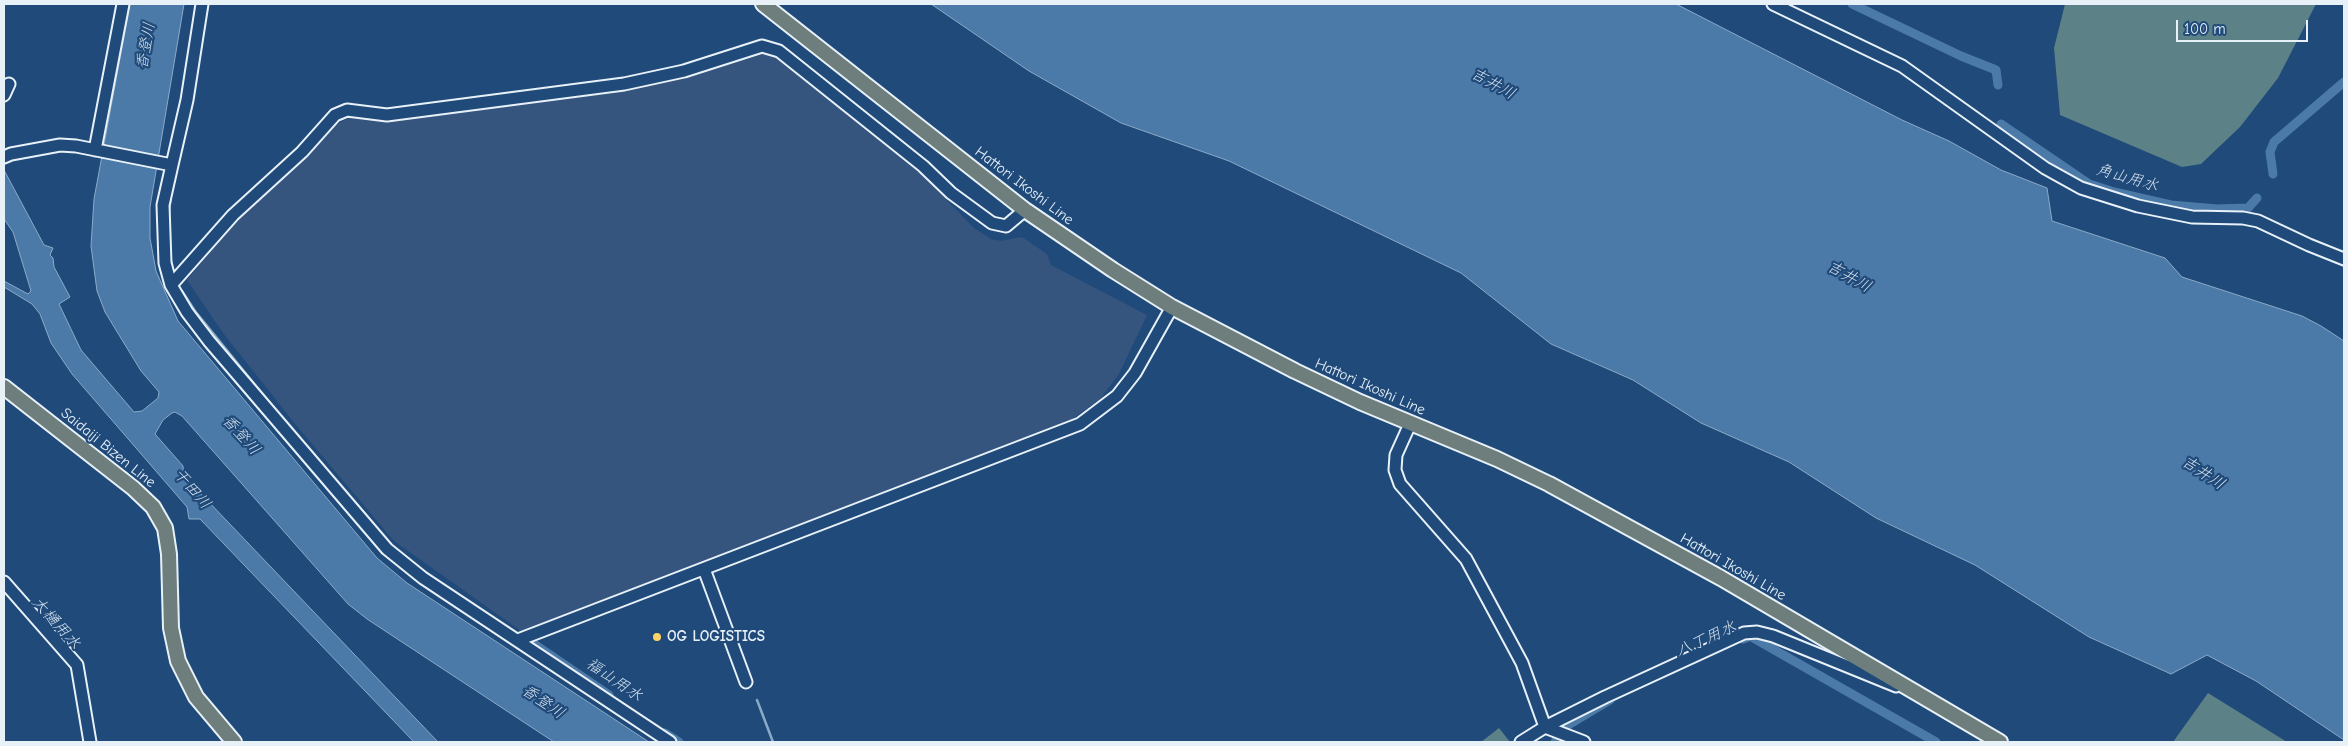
<!DOCTYPE html>
<meta charset="utf-8">
<style>
body{margin:0}
#map{position:relative;width:2348px;height:746px;overflow:hidden;background:#1f4a7a;font-family:"Comic Neue",sans-serif}
canvas{display:block}
.frame{position:absolute;inset:0;border:5px solid #e8f1f8;pointer-events:none}
.scale{position:absolute;left:2176px;top:20px;width:132px;height:22px;box-sizing:border-box;border:2px solid #e8f1f8;border-top:0;padding-left:6px;font-size:15px;line-height:18px;white-space:nowrap;color:#e8f1f8;-webkit-text-stroke:4px #1f4a7a;paint-order:stroke}
</style>
<div id="map">
<canvas width="2348" height="746"></canvas>
<div class="frame"></div>
<div class="scale">100 m</div>
</div>
<script>
const c = document.querySelector('canvas').getContext('2d');
c.lineJoin = 'round';
function fill(path, color) {
  c.fillStyle = color;
  c.fill(path, 'evenodd');
}
function shape(rows) {
  const path = new Path2D();
  for (const r of rows) {
    path.moveTo(r[0], r[1]);
    for (let i = 2; i < r.length; i += 2) path.lineTo(r[i], r[i + 1]);
  }
  return path;
}
function strokePath(path, color, width, dash) {
  c.strokeStyle = color;
  c.lineWidth = width;
  c.lineCap = dash ? 'butt' : 'round';
  c.setLineDash(dash || []);
  c.stroke(path);
}
function label(font, color, halo, rows, align = 'center') {
  c.font = font + ' "Comic Neue","Klee One",sans-serif';
  c.lineWidth = 4.5;
  c.setLineDash([]);
  c.textBaseline = 'middle';
  c.strokeStyle = halo;
  c.fillStyle = color;
  for (const [text, x, y, turn = 0] of rows) {
    c.save();
    c.translate(x, y);
    c.rotate((+turn || 0) * Math.PI / 180);
    c.textAlign = isNaN(turn) ? turn : align;
    if (halo) c.strokeText(text, 0, 0);
    c.fillText(text, 0, 0);
    c.restore();
  }
}
fill(shape([
 [752,53,763,53,776,56,911,163,974,228,991,239,1001,241,1022,237,1047,254,1051,265,1147,315,1119,374,1100,399,1072,419,521,631,394,541,296,425,223,333,187,280,248,207,297,165,335,125,347,119,356,116,397,120,613,93,700,74]
]), '#35557e');
fill(shape([
 [2065,4,2316,4,2278,78,2240,127,2201,164,2182,167,2060,115,2054,48],
 [2208,693,2287,742,2173,742],
 [1499,728,1510,742,1481,742]
]), '#5c8288');
const water = shape([
 [130,4,184,4,150,207,150,238,156,271,178,321,377,558,407,583,649,742,554,742,367,619,348,604,182,416,175,412,172,413,163,420,155,434,183,466,184,476,438,742,414,742,200,519,189,519,187,507,72,374,51,343,40,314,32,304,4,287,4,281,28,294,31,291,13,232,4,219,4,170,44,245,53,248,50,255,53,258,54,267,70,297,59,304,81,350,134,412,142,411,158,398,159,392,141,371,105,312,97,291,91,246,94,199,130,4],
 [931,4,1676,4,1902,120,1949,141,2001,170,2047,188,2052,221,2165,258,2182,277,2302,316,2321,326,2344,341,2344,740,2256,681,2207,655,2171,674,2089,637,1975,565,1876,518,1789,462,1701,423,1633,380,1551,344,1461,273,1229,161,1121,123,1029,71,931,4]
]);
fill(water, '#4c7aa8');
strokePath(water, '#8aaac8', 1);
strokePath(shape([
 [169,212,171,195],
 [170,257,172,265],
 [182,291,195,311,273,407],
 [388,543,417,566],
 [425,573,435,579],
 [757,700,773,742]
]), '#8aaac8', 2.5);
strokePath(shape([
 [1852,4,1961,56,1996,70,1998,85],
 [2001,124,2089,184,2114,192,2171,205,2217,209,2248,208,2257,198],
 [2273,174,2270,152,2274,142,2344,82],
 [1743,639,1750,636,1936,742],
 [531,642,609,695],
 [1565,727,1610,700],
 [665,733,679,742],
 [1555,742,1557,739]
]), '#4c7aa8', 9);
const minor = shape([
 [1773,4,1902,66,2045,168,2081,188,2138,206,2192,217,2243,218,2258,221,2309,245,2344,259],
 [4,95,9,84],
 [95,150,123,4],
 [4,157,11,154,60,145,76,146,172,165,163,205,165,263,171,285,187,312,209,341,387,549,423,578,670,742],
 [172,165,187,100,202,4],
 [171,285,233,215,302,152,335,115,347,110,387,115,402,113,624,84,684,71,762,46,779,51,923,166,951,193,992,223,1006,226,1025,210],
 [1410,424,1396,455,1395,470,1400,484,1466,559,1522,663,1545,727,1584,742],
 [704,569,746,682],
 [4,582,77,665,90,742],
 [518,640,1080,424,1117,396,1135,373,1172,307],
 [1521,742,1545,727,1605,697,1744,633,1757,632,1773,636,1896,686]
]);
const major = shape([
 [763,4,1025,210,1113,270,1172,307,1295,371,1360,402,1497,459,1549,484,1721,578,2000,742],
 [4,387,133,488,153,507,165,528,169,554,171,628,178,661,196,697,234,742]
]);
strokePath(minor, '#e8f1f8', 15);
strokePath(major, '#e8f1f8', 18);
strokePath(minor, '#1f4a7a', 11);
strokePath(major, '#6d7e7c', 14);
for (const [x, y, r, color] of [
 [657,637,5,"#ffd166"]
]) {
  const dot = new Path2D();
  dot.arc(x, y, r, 0, 2 * Math.PI);
  c.fillStyle = color;
  c.fill(dot);
  strokePath(dot, '#1f4a7a', 2);
}
label('15px', '#e8f1f8', '#1f4a7a', [
 ["Hattori Ikoshi Line",1024,186,37],
 ["Hattori Ikoshi Line",1370,387,24],
 ["Saidaiji Bizen Line",108,448,39],
 ["Hattori Ikoshi Line",1733,567,30]
]);
label('bold 15px', '#e8f1f8', '#1f4a7a', [
 ["OG LOGISTICS",667,637]
], 'left');
label('italic 16px', '#d1dfec', '#1f4a7a', [
 ["香登川",146,46,-80],
 ["吉井川",1493,84,29],
 ["角山用水",2127,178,16],
 ["吉井川",1849,277,29],
 ["香登川",241,435,48],
 ["吉井川",2203,473,33],
 ["干田川",192,489,49],
 ["大樋用水",56,623,48],
 ["八丁用水",1706,639,-24],
 ["福山用水",614,680,34],
 ["香登川",543,702,34]
]);
</script>
